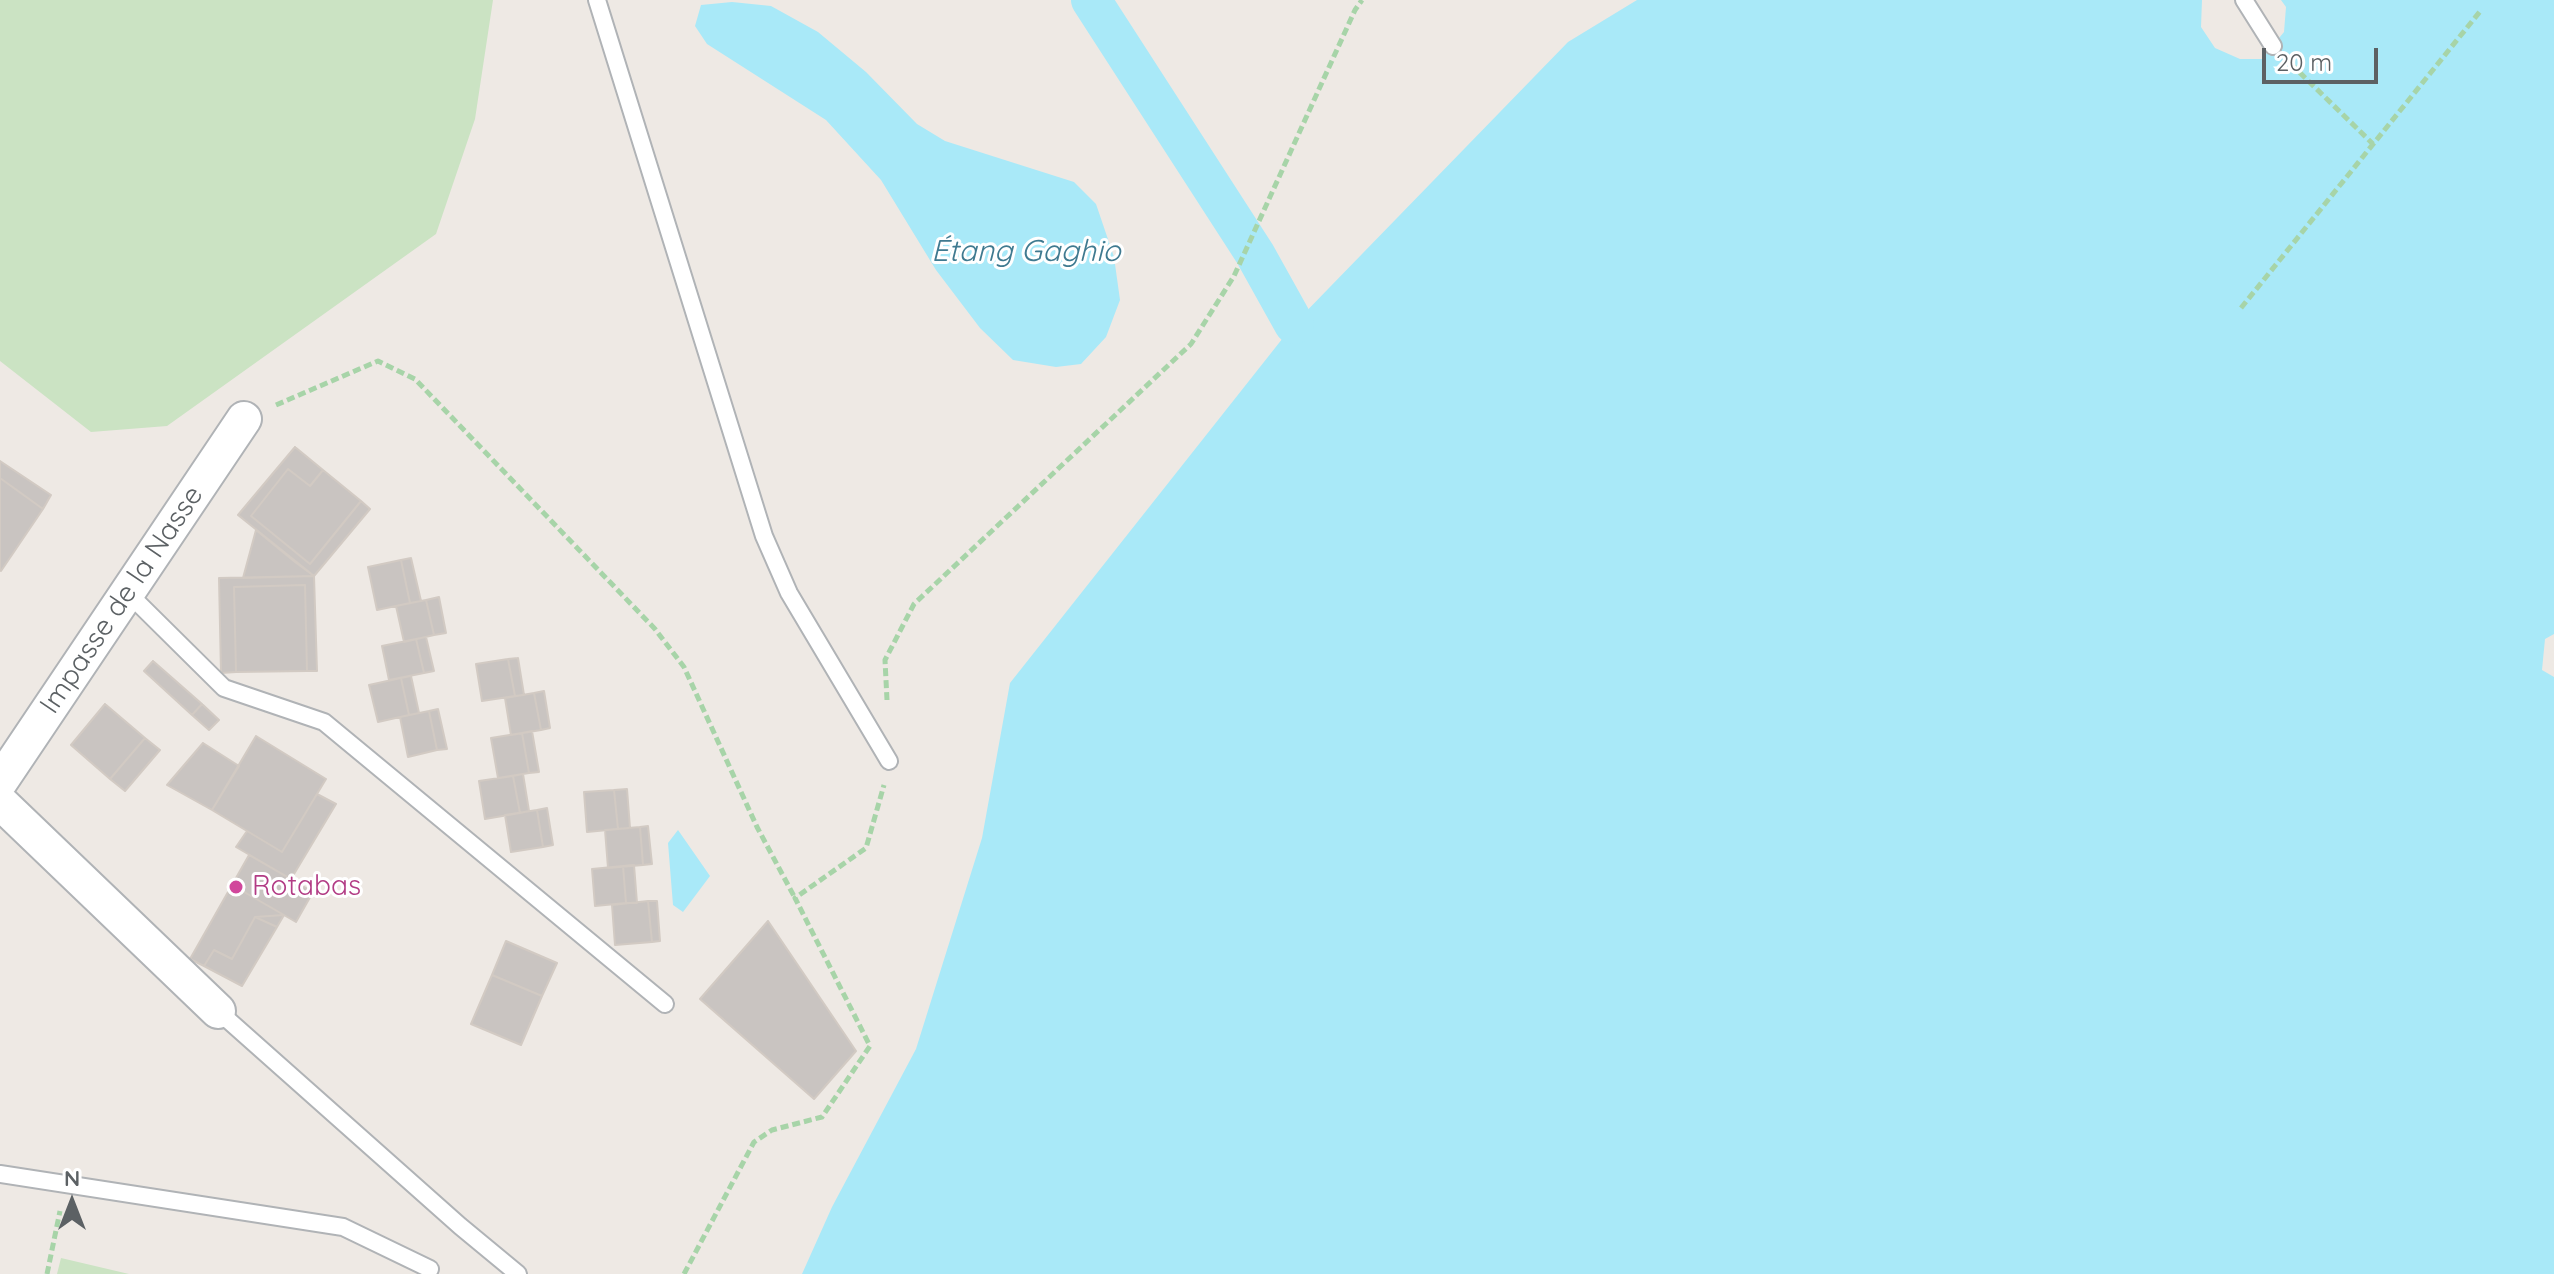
<!DOCTYPE html>
<meta charset="utf-8">
<style>
body{margin:0}
#map{position:relative;width:2554px;height:1274px;overflow:hidden;background:#eee9e4;font-family:Quicksand,sans-serif}
canvas{display:block}
.north{position:absolute;left:32px;top:1162px;width:80px;height:80px;-webkit-text-stroke:6px #fff;paint-order:stroke;rotate:0deg;font-size:22px;font-weight:700;line-height:32px;text-align:center;color:#5c6164}
.north::after{content:'';display:block;margin:auto;width:28px;height:36px;background:#5c6164;clip-path:polygon(50% 0,100% 100%,50% 72%,0 100%)}
.scale{position:absolute;left:2262px;top:48px;width:116px;height:36px;box-sizing:border-box;border:4px solid #5c6164;border-top:0;padding-left:10px;font-size:24px;line-height:28px;white-space:nowrap;color:#5c6164;-webkit-text-stroke:6px #fff;paint-order:stroke}
</style>
<div id="map">
<canvas width="2554" height="1274"></canvas>
<div class="north">N</div>
<div class="scale">20 m</div>
</div>
<script>
const c = document.querySelector('canvas').getContext('2d');
c.lineJoin = 'round';
function fill(path, color) {
  c.fillStyle = color;
  c.fill(path, 'evenodd');
}
function shape(rows) {
  const path = new Path2D();
  for (const r of rows) {
    path.moveTo(r[0], r[1]);
    for (let i = 2; i < r.length; i += 2) path.lineTo(r[i], r[i + 1]);
  }
  return path;
}
function strokePath(path, color, width, dash) {
  c.strokeStyle = color;
  c.lineWidth = width;
  c.lineCap = dash ? 'butt' : 'round';
  c.setLineDash(dash || []);
  c.stroke(path);
}
function label(font, color, halo, rows, align = 'center') {
  c.font = font + ' Quicksand,sans-serif';
  c.lineWidth = 6;
  c.setLineDash([]);
  c.textBaseline = 'middle';
  c.strokeStyle = halo;
  c.fillStyle = color;
  for (const [text, x, y, turn = 0] of rows) {
    c.save();
    c.translate(x, y);
    c.rotate((+turn || 0) * Math.PI / 180);
    c.textAlign = isNaN(turn) ? turn : align;
    if (halo) c.strokeText(text, 0, 0);
    c.fillText(text, 0, 0);
    c.restore();
  }
}
fill(shape([
 [0,0,493,0,475,119,436,234,167,426,91,432,0,361],
 [61,1258,129,1274,57,1274]
]), '#cbe3c3');
fill(shape([
 [1637,0,2202,0,2201,27,2215,48,2240,59,2262,59,2284,32,2286,7,2281,0,2554,0,2554,634,2545,639,2542,670,2554,677,2554,1274,802,1274,832,1207,916,1049,982,838,1010,683,1294,324,1568,42],
 [732,2,771,6,818,32,866,72,917,124,945,141,1074,182,1096,204,1114,257,1120,300,1106,337,1081,364,1056,367,1013,360,980,328,936,270,881,180,826,120,707,44,695,26,701,5],
 [678,830,710,876,683,912,673,905,668,843]
]), '#a9e9f8');
strokePath(shape([
 [1091,0,1255,254,1294,324]
]), '#a9e9f8', 40);
const building = shape([
 [295,447,323,470,310,486,288,469,251,516,310,564,361,501,370,509,314,576,238,515,295,447],
 [0,461,51,495,43,509,0,478,0,461],
 [288,469,310,486,323,470,361,501,310,564,251,516,288,469],
 [0,478,43,509,1,571,0,570,0,478],
 [256,530,295,562,314,576,243,578,256,530],
 [411,558,421,601,410,603,401,560,411,558],
 [401,560,410,603,377,610,368,567,401,560],
 [314,576,317,671,307,671,305,585,234,587,236,672,221,673,219,578,314,576],
 [305,585,307,671,236,672,234,587,305,585],
 [439,597,446,633,434,635,426,600,439,597],
 [426,600,434,635,404,642,396,606,426,600],
 [426,637,434,671,424,673,416,639,426,637],
 [416,639,424,673,389,680,382,646,416,639],
 [518,658,524,695,515,696,508,659,518,658],
 [508,659,515,696,482,701,476,664,508,659],
 [153,661,202,704,192,715,144,671,153,661],
 [411,676,419,713,409,715,401,678,411,676],
 [401,678,409,715,378,722,369,685,401,678],
 [544,691,550,728,541,730,534,693,544,691],
 [534,693,541,730,511,735,505,698,534,693],
 [105,704,145,738,110,779,71,745,105,704],
 [202,704,219,720,209,730,192,715,202,704],
 [438,709,447,749,437,750,429,711,438,709],
 [429,711,437,750,408,757,400,717,429,711],
 [532,731,539,772,529,773,522,733,532,731],
 [522,733,529,773,498,778,491,738,522,733],
 [256,736,326,779,282,852,212,810,256,736],
 [145,738,160,750,125,791,110,779,145,738],
 [203,743,239,766,212,810,167,785,203,743],
 [523,774,529,811,520,813,513,776,523,774],
 [513,776,520,813,485,819,479,781,513,776],
 [627,789,630,828,618,829,614,790,627,789],
 [614,790,618,829,587,832,584,792,614,790],
 [317,794,336,804,291,879,236,847,247,831,282,852,317,794],
 [547,808,553,845,543,847,537,810,547,808],
 [537,810,543,847,511,852,505,815,537,810],
 [648,826,652,864,643,865,640,827,648,826],
 [640,827,643,865,608,868,605,830,640,827],
 [249,855,313,892,296,922,232,885,249,855],
 [634,865,637,903,626,903,623,866,634,865],
 [623,866,626,903,595,906,592,869,623,866],
 [232,885,284,915,255,917,232,959,214,950,204,966,190,959,232,885],
 [648,901,657,901,660,941,652,942,648,901],
 [648,901,652,942,615,945,612,905,648,901],
 [284,915,277,927,255,917,284,915],
 [255,917,277,927,242,986,204,966,214,950,232,959,255,917],
 [768,921,856,1051,814,1099,700,999,768,921],
 [506,941,557,963,542,996,492,975,506,941],
 [492,975,542,996,521,1045,471,1024,492,975]
]);
fill(building, '#c9c4c1');
strokePath(building, '#d2cac3', 2);
const lane = shape([
 [597,0,764,536,789,593,889,761],
 [2244,0,2273,46],
 [127,592,224,688,324,722,665,1004],
 [218,1011,460,1226,518,1274],
 [0,1174,343,1227,430,1269]
]);
const street = shape([
 [0,782,244,419],
 [0,802,218,1011]
]);
strokePath(lane, '#b0b3b6', 20);
strokePath(street, '#b0b3b6', 38);
strokePath(shape([
 [2291,64,2373,144],
 [2241,308,2482,9],
 [276,405,378,361,415,379,655,629,684,667,757,827,795,898],
 [887,700,885,660,914,604,1191,344,1234,276,1355,10,1362,0],
 [47,1274,60,1211],
 [684,1274,754,1142,772,1130,822,1117,870,1046,795,898,866,848,884,785]
]), '#a7d4a8', 5, [8, 4]);
strokePath(lane, '#fff', 16);
strokePath(street, '#fff', 34);
for (const [x, y, r, color] of [
 [236,887,8,"#d1479c"]
]) {
  const dot = new Path2D();
  dot.arc(x, y, r, 0, 2 * Math.PI);
  c.fillStyle = color;
  c.fill(dot);
  strokePath(dot, '#fff', 3);
}
label('28px', '#5c6164', '#fff', [
 ["Impasse de la Nasse",122,600,-56]
]);
label('28px', '#b23c85', '#fff', [
 ["Rotabas",252,887]
], 'left');
label('italic 30px', '#3f7a90', '#fff', [
 ["Étang Gaghio",1026,252]
]);
</script>
